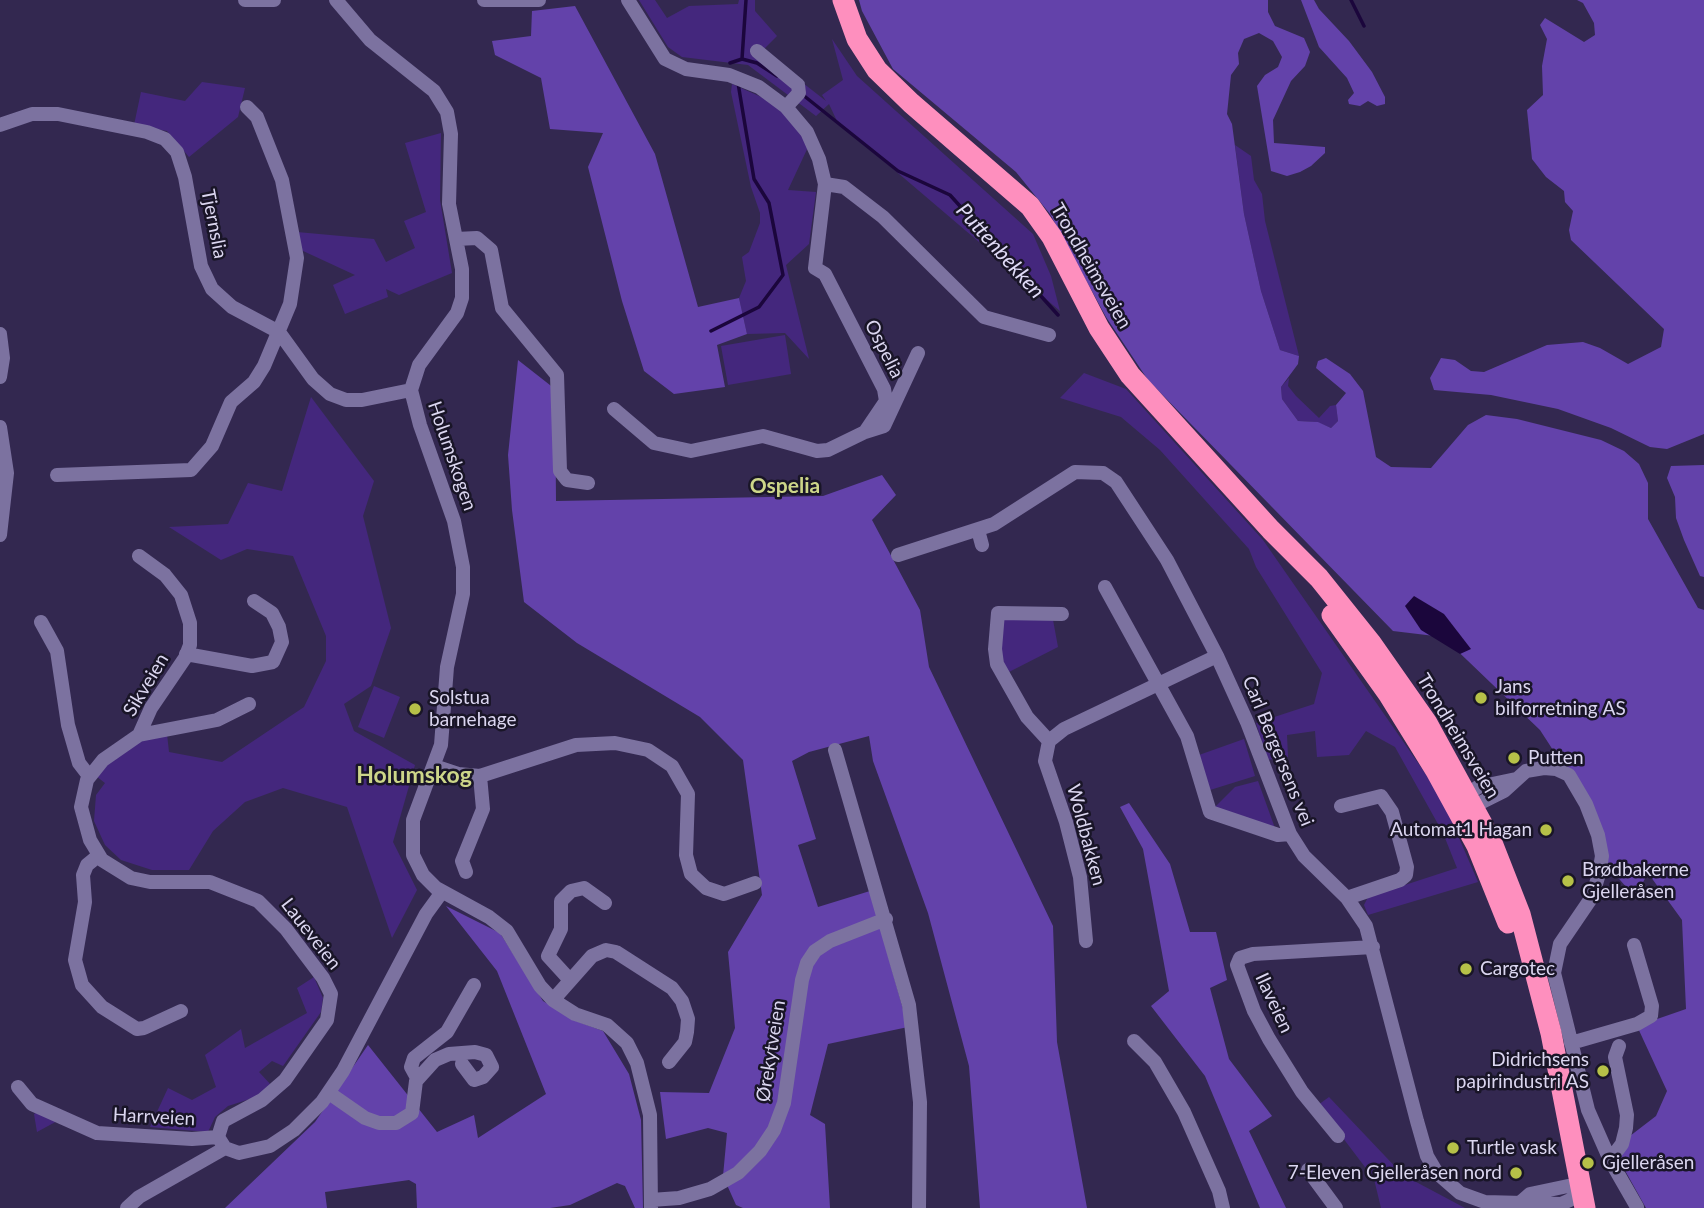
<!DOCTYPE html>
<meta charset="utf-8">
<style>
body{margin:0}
canvas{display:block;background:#332850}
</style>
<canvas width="1704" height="1208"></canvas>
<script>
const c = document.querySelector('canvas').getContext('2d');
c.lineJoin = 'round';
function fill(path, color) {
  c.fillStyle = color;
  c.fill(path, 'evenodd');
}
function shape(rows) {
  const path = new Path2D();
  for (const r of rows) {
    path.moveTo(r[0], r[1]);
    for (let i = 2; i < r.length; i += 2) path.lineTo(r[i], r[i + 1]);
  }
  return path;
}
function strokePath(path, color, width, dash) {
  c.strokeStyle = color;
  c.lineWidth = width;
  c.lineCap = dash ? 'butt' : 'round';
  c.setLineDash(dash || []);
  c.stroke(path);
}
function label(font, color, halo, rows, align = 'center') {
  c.font = font + ' Lato,sans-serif';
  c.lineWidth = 5;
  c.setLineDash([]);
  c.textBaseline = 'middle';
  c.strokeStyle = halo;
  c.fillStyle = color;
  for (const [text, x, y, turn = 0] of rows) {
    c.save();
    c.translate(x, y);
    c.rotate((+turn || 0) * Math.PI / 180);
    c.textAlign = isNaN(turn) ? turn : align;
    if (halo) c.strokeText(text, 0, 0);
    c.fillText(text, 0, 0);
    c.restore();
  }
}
fill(shape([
 [639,0,655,0,667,18,689,6,738,4,739,0,755,0,755,11,777,36,762,51,826,101,822,95,843,80,832,39,857,76,1033,234,1051,276,1060,311,837,121,829,104,816,116,748,65,682,57,668,47],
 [202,82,245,88,238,117,189,157,167,131,134,125,141,92,185,101],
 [732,84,777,104,809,145,788,190,816,192,809,244,786,265,809,359,785,333,747,334,739,298,746,281,742,257,749,252,760,223,760,213,751,187,731,92],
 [441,133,440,200,452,273,399,295,386,289,388,297,345,314,333,285,355,275,301,250,297,232,374,239,386,262,415,248,404,221,426,212,405,143],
 [1235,145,1251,156,1254,180,1262,194,1265,221,1299,356,1280,350,1261,291,1244,214],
 [785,335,791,374,728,385,721,346],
 [1084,373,1126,389,1263,540,1441,796,1478,882,1368,915,1364,905,1368,897,1457,868,1443,833,1395,747,1366,731,1349,755,1317,757,1315,731,1287,735,1288,757,1267,760,1256,723,1314,704,1322,673,1256,567,1249,549,1160,450,1121,417,1060,398],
 [1289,378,1288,386,1296,396,1319,418,1330,406,1336,405,1338,421,1331,428,1317,422,1298,421,1282,399,1281,387],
 [311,397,374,481,363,516,391,628,371,686,344,704,354,731,415,765,393,842,417,890,392,938,347,807,283,788,245,802,213,831,189,870,152,870,121,860,105,845,94,821,96,795,105,783,92,773,136,741,167,734,169,752,222,762,304,707,326,661,326,636,293,556,247,549,221,560,169,527,228,524,248,483,282,491],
 [1003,617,1053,620,1058,647,1005,674,999,651],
 [374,686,400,697,384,738,358,727],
 [1244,739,1255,776,1210,790,1199,755],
 [1258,781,1276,831,1214,808,1235,787],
 [314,977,323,998,321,1012,283,1066,272,1061,259,1072,272,1086,253,1098,228,1106,215,1117,208,1132,150,1127,168,1088,192,1100,216,1087,205,1055,241,1029,245,1048,307,1013,297,988],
 [1329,1097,1403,1175,1465,1208,1381,1208,1374,1179,1318,1105],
 [39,1111,59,1120,37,1132,34,1114]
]), '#44277d');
fill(shape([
 [859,0,1268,0,1268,12,1275,26,1304,38,1310,52,1305,66,1291,81,1273,120,1274,143,1325,147,1325,153,1311,166,1300,172,1287,176,1271,171,1257,86,1265,75,1278,67,1282,57,1273,41,1259,33,1244,39,1238,53,1239,64,1231,75,1227,114,1232,124,1244,214,1261,291,1280,350,1299,356,1298,364,1281,387,1282,399,1298,421,1318,422,1331,428,1338,421,1336,405,1346,393,1316,368,1318,361,1326,358,1350,374,1363,391,1376,457,1391,467,1431,468,1468,425,1486,415,1517,419,1601,440,1624,451,1639,464,1648,483,1648,519,1698,608,1704,610,1704,1208,1646,1208,1613,1149,1656,1116,1667,1091,1637,1026,1686,1009,1682,920,1648,873,1635,897,1606,864,1584,798,1540,730,1443,637,1393,631,1148,380,1106,317,1050,214,1016,172,893,69,862,11],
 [1301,0,1314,0,1319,9,1349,41,1372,72,1385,97,1385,104,1377,106,1368,101,1360,106,1349,104,1348,100,1354,93,1347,78,1319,47],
 [1577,0,1704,0,1704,434,1667,449,1650,447,1611,428,1558,409,1491,395,1434,390,1430,378,1441,358,1455,360,1471,371,1484,372,1547,345,1583,342,1600,348,1628,364,1661,347,1664,329,1571,240,1569,230,1573,211,1565,202,1564,191,1546,177,1532,159,1527,110,1543,95,1542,66,1547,39,1540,25,1545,18,1584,42,1595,35,1594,23,1583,3],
 [575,6,655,154,698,307,739,298,747,334,717,345,725,387,674,394,644,371,622,301,588,167,603,133,550,129,541,78,495,55,492,41,531,36,532,11],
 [518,360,555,389,556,501,823,496,882,475,896,495,872,520,920,610,929,667,1053,926,1057,1042,1087,1208,980,1208,969,1066,928,913,873,761,869,736,809,752,792,761,816,839,798,845,818,907,870,891,908,1027,828,1044,810,1115,825,1124,830,1208,743,1208,736,1205,723,1176,727,1133,708,1128,666,1139,660,1092,709,1093,735,1028,728,952,762,895,743,760,700,717,577,643,524,602,512,510,508,455],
 [1704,465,1704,577,1700,576,1684,540,1676,518,1675,497,1667,478,1671,466],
 [1129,803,1170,864,1190,932,1216,932,1227,980,1210,988,1229,1059,1272,1116,1249,1131,1286,1208,1260,1208,1205,1076,1151,1006,1169,991,1143,849,1120,807],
 [446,906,500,933,543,1001,576,1021,603,1031,629,1074,641,1120,643,1208,635,1208,625,1186,617,1183,570,1205,550,1208,417,1208,416,1184,409,1180,325,1192,327,1208,225,1208,315,1122,368,1045,437,1132,474,1115,478,1138,546,1094,497,971]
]), '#6342aa');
fill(shape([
 [1414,596,1444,614,1471,649,1460,654,1421,630,1405,606]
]), '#1b063c');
strokePath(shape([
 [1351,0,1364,26],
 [742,59,757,63,777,76],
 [730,63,742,59,746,0],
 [803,95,898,171,950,195,1058,315],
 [711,331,759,307,783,275,769,203,754,179,738,83]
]), '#1b063c', 3.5);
strokePath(shape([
 [245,0,274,0],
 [336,0,370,40,434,91,447,112,451,134,449,204,462,269,462,298,457,313,419,365,411,390,420,425,454,521,463,567,463,594,447,667,441,745,413,820,413,855,423,875,436,888,489,917,507,931,540,986,553,1000,575,1014,607,1025,627,1043,637,1063,650,1115,651,1208],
 [484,0,539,0],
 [757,51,798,85,799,93,786,107],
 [0,125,32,114,58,114,147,132,165,139,177,152,185,177,201,266,212,289,232,307,279,332,313,379,330,394,346,400,362,400,411,390],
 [825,184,844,187,883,217,984,317,1049,335],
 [456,239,477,238,491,250,502,308,557,375,560,471,567,480,588,483],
 [0,334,3,358,0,377],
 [614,409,654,443,691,451,763,436,817,451,828,450,865,432,886,401,884,389,825,274,815,268,825,184,819,159,807,132,786,107,759,87,729,75,686,69,665,59,628,0],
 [0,427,7,473,0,535],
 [865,432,884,426,918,353],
 [57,475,191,470,212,446,231,402,254,382,264,366,290,304,297,258,282,180,257,117,247,107],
 [978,530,982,545],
 [898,555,994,524,1075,472,1103,473,1116,482,1167,560,1217,656,1247,722,1290,834,1304,856,1347,898,1366,926,1417,1121,1427,1156,1437,1173,1460,1193,1485,1202,1561,1204,1583,1194,1568,1186,1530,1194,1522,1201],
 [139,556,165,575,181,595,190,623,190,645,185,658,151,708,139,735,103,760,87,780,81,807,90,840,102,860,131,878,150,882,210,882,258,901,286,929,323,978,331,994,327,1020,285,1080,262,1100,223,1121,218,1137,225,1148,239,1153,270,1146,294,1130,322,1102,343,1071,426,914,442,892],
 [1105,587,1187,736,1210,812,1278,835,1290,834],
 [41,622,57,651,68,725,79,763,89,776],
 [186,654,252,666,273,662,282,642,279,627,272,613,254,601],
 [139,735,217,720,249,704],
 [1049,741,1027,717,997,664,995,649,998,613,1062,614],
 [835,750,909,1005,920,1102,919,1208],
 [434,766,458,774,480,776,576,745,615,743,648,750,672,766,688,794,686,855,691,874,706,888,724,894,755,883],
 [1460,800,1478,787,1516,779],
 [1464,805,1474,806,1504,791,1526,771,1544,768,1556,769,1569,775,1586,804,1598,835,1602,856,1599,874,1592,897,1560,944,1554,973,1588,1110,1610,1160,1637,1207],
 [1341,806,1381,796,1392,812,1407,867,1406,875,1400,880,1347,898],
 [98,856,87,865,83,875,85,902,75,960,82,985,102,1007,137,1029,144,1028,181,1011],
 [466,872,462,861,483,809,480,776],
 [1086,941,1080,877,1066,822,1045,761,1049,741,1064,729,1217,656],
 [569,979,548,956,561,929,561,901,571,891,584,888,605,903],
 [553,1000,592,956,606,950,616,952,672,988,682,1001,688,1019,687,1032,685,1042,669,1062],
 [1134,1041,1155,1062,1184,1112,1219,1191,1223,1208],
 [1571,1043,1637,1024,1651,1016,1652,1006,1634,945],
 [417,1078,411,1067,414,1058,447,1032,474,985],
 [18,1087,32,1104,97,1133,192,1139,218,1137],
 [329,1093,365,1118,379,1123,396,1123,412,1113,416,1081,435,1060,449,1054,475,1052,486,1055,492,1067,483,1077,474,1080,462,1064],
 [1338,1136,1302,1092,1269,1039,1254,1011,1237,965,1240,958,1253,954,1373,947],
 [1610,1160,1622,1144,1626,1128,1627,1115,1615,1057,1619,1046],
 [1308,1170,1336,1208],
 [651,1200,679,1198,710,1189,738,1173,760,1151,774,1130,784,1103,802,980,807,963,815,951,830,941,886,919],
 [127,1208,139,1197,225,1148]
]), '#7c72a0', 14);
strokePath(shape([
 [843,0,857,39,877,70,911,103,1030,206,1052,237,1099,328,1130,375,1271,530,1319,578,1371,643,1427,723,1491,840,1520,914,1551,1033,1585,1208],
 [1332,615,1389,695,1436,771,1477,846,1508,923]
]), '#fe8fbe', 21);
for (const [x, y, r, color] of [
 [1481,698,7,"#b6c148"],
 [415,709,7,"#b6c148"],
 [1514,758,7,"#b6c148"],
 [1546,830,7,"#b6c148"],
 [1568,881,7,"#b6c148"],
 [1466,969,7,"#b6c148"],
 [1603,1071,7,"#b6c148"],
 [1453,1148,7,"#b6c148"],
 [1588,1163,7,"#b6c148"],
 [1516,1173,7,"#b6c148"]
]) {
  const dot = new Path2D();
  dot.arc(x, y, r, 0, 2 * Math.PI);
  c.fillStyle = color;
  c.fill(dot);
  strokePath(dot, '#191527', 2.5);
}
label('19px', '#dbd6f0', '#191527', [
 ["Tjernslia",214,224,79],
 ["Trondheimsveien",1091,266,60],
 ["Ospelia",884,349,63],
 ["Holumskogen",452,456,71],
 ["Sikveien",146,685,-59],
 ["Trondheimsveien",1458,736,59],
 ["Carl Bergersens vei",1278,751,68],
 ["Woldbakken",1086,835,75],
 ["Laueveien",311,934,52],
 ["Ilaveien",1274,1003,65],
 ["Ørekytveien",771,1051,-81],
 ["Harrveien",154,1117,3]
]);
label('19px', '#dbd6f0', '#191527', [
 ["Jans",1495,687],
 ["bilforretning AS",1495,709],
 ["Solstua",429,698],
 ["barnehage",429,720],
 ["Putten",1528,758],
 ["Automat1 Hagan",1532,830,"right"],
 ["Brødbakerne",1582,870],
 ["Gjelleråsen",1582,892],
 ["Cargotec",1480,969],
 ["Didrichsens",1589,1060,"right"],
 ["papirindustri AS",1589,1082,"right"],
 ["Turtle vask",1467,1148],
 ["Gjelleråsen",1602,1163],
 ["7-Eleven Gjelleråsen nord",1502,1173,"right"]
], 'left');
label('italic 21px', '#e0dbf7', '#191527', [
 ["Puttenbekken",1000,251,48]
]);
label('bold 21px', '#cdd689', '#191527', [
 ["Ospelia",785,486]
]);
label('bold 23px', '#cdd689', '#191527', [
 ["Holumskog",414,776]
]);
</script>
